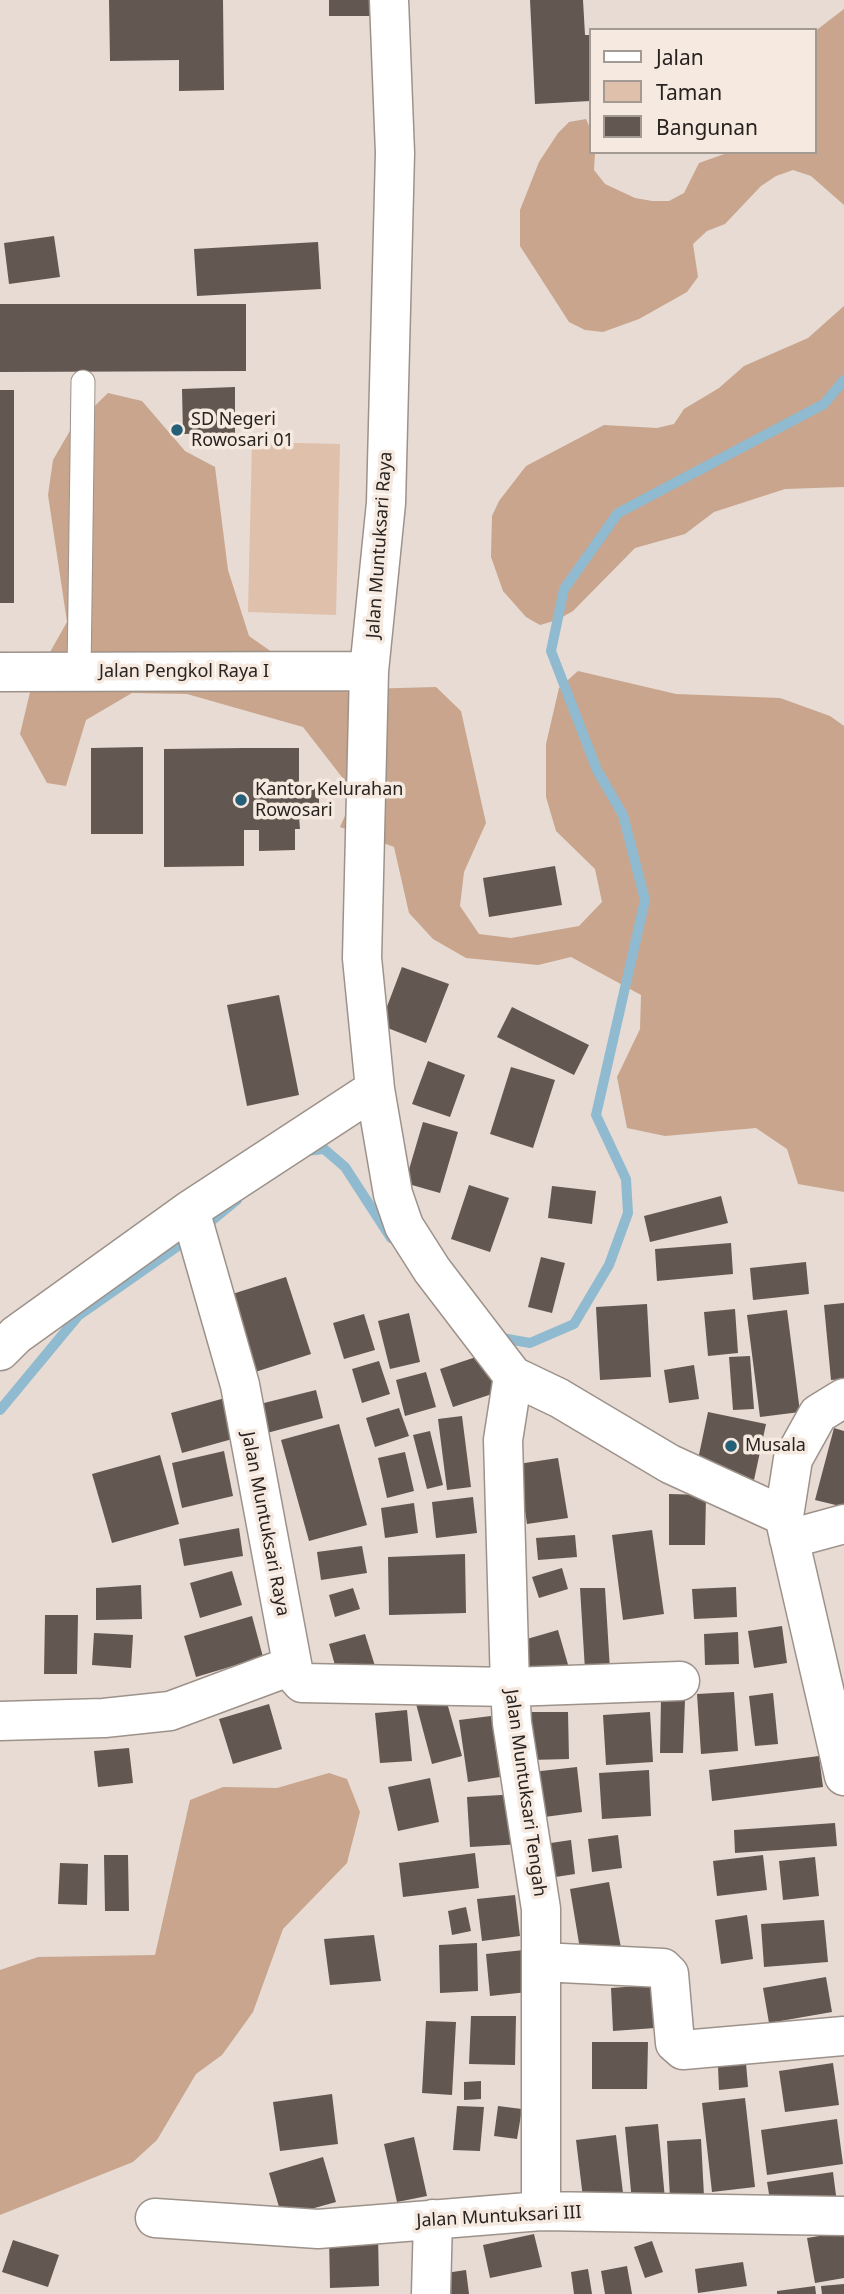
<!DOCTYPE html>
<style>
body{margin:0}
#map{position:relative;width:844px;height:2294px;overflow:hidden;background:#e7dbd3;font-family:"Noto Sans",sans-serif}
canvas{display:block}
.legend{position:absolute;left:589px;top:28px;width:228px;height:126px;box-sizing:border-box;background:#f5e9e0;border:2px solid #a39a93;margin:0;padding:9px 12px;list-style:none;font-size:21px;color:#282320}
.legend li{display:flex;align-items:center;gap:14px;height:35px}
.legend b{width:35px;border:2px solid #a39a93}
</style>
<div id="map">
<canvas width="844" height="2294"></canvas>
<ul class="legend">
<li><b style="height:9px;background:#fff"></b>Jalan</li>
<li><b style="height:19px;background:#dfc0ab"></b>Taman</li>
<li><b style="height:19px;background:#625851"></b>Bangunan</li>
</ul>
</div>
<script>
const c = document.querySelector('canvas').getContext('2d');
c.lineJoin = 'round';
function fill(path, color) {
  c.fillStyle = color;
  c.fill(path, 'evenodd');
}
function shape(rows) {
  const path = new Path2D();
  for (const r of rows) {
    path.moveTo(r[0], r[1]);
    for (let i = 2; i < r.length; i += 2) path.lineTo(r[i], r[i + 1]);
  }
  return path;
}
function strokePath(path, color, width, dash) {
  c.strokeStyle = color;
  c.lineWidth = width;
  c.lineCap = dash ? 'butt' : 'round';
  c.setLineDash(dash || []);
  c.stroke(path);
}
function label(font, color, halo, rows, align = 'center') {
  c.font = font + ' "Noto Sans",sans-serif';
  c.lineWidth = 7;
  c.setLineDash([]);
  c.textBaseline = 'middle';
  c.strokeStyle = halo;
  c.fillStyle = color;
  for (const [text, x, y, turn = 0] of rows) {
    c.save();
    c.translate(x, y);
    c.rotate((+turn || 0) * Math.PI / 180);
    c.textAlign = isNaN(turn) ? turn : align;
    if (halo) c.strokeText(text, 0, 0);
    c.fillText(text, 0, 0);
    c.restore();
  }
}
fill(shape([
 [252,442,340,444,336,615,248,612]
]), '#dfc0ab');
fill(shape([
 [844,9,844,205,811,176,793,170,776,176,761,186,725,224,707,231,693,244,698,277,687,292,639,319,603,332,585,330,569,322,520,246,520,210,539,162,558,133,569,122,586,119,590,128,590,152,595,152,594,170,605,184,635,198,652,201,669,201,684,193,699,163,730,152,814,152,814,32],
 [844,306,844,487,785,489,714,512,685,534,635,548,573,611,557,620,540,625,526,617,503,591,491,557,492,516,499,501,526,466,604,425,657,428,674,424,684,409,719,388,744,366,808,338],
 [108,393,142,401,185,451,215,467,228,570,249,636,326,690,436,687,461,711,486,823,464,872,460,906,479,934,511,938,579,926,602,902,595,869,556,831,546,797,546,744,559,688,578,671,676,694,780,698,830,716,844,726,844,1192,798,1184,787,1149,756,1128,665,1136,627,1128,617,1077,640,1029,641,995,571,957,538,965,466,958,433,939,409,913,394,847,340,827,348,809,345,781,303,727,187,694,132,693,86,720,66,786,47,783,20,734,32,684,67,622,48,495,53,460,71,429],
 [329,1773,347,1779,360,1812,347,1863,283,1929,253,2012,222,2055,196,2074,157,2140,133,2162,0,2215,0,1970,38,1957,155,1955,190,1800,223,1787,277,1788]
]), '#c8a58c');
strokePath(shape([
 [306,1151,324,1149,345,1167,391,1238],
 [204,1227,237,1200],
 [496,1337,530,1343,574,1324,609,1265,628,1213,626,1179,596,1115,645,900,623,815,597,770,551,651,564,589,618,513,824,404,844,380],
 [0,1410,78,1316,191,1237]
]), '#90bacf', 10);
fill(shape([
 [109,0,223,0,224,90,179,91,179,60,110,61],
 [329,0,369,0,370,16,329,16],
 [530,0,583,0,585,35,590,35,590,101,535,104],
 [54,236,60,277,9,284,4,243],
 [318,242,321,289,197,296,194,249],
 [0,304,246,304,246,371,0,372],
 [235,387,235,433,183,434,182,389],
 [0,390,14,390,14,603,0,603],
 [143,747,143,834,91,834,91,748],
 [244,748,299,748,299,784,319,783,319,817,299,817,300,829,295,829,295,850,259,851,259,830,244,830,244,866,164,867,164,749],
 [555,866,562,905,489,917,483,878],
 [402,967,449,984,426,1043,380,1025],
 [279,995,299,1095,247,1106,227,1005],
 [512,1007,589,1045,574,1075,497,1037],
 [428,1061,465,1075,450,1117,412,1104],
 [511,1067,555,1080,533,1148,490,1134],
 [423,1122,458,1132,440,1193,405,1183],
 [469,1185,509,1198,490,1252,451,1239],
 [552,1186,596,1191,592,1224,548,1218],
 [721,1196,728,1223,650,1242,644,1216],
 [731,1243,733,1274,657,1281,655,1249],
 [541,1257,565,1263,552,1313,528,1307],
 [806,1262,809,1294,753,1300,750,1268],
 [286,1277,311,1354,252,1373,226,1296],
 [844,1303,844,1379,831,1380,824,1305],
 [647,1304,651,1377,600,1380,596,1307],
 [735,1309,738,1353,708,1356,704,1312],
 [787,1310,800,1412,760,1417,747,1315],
 [409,1313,420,1362,390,1369,378,1321],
 [364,1314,375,1350,344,1359,333,1323],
 [488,1353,501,1391,453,1407,440,1369],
 [750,1356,754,1409,733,1410,729,1357],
 [379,1361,390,1394,362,1403,352,1369],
 [694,1365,699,1399,669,1403,664,1370],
 [426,1372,436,1407,405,1416,396,1380],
 [316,1390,323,1418,252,1437,244,1408],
 [225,1398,236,1438,182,1453,171,1413],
 [399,1408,409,1436,375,1447,366,1418],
 [708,1412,766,1424,754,1480,696,1469],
 [462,1416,471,1487,447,1490,438,1419],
 [339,1424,367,1525,309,1541,281,1440],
 [834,1428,844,1431,844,1507,815,1500],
 [430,1431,443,1485,427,1489,413,1435],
 [224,1451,233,1496,182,1508,172,1463],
 [405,1452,414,1491,387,1498,378,1458],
 [160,1455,179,1524,112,1543,92,1474],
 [558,1458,568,1518,527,1524,518,1464],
 [669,1494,706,1495,705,1545,669,1545],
 [473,1497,477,1533,436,1538,432,1502],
 [414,1503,418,1533,385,1538,381,1508],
 [239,1528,243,1556,184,1566,179,1539],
 [652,1530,664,1614,623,1620,612,1535],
 [575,1535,577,1557,538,1560,536,1538],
 [362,1546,367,1573,321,1580,317,1552],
 [465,1554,466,1613,389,1615,388,1557],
 [562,1568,568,1589,539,1598,532,1577],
 [232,1571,242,1605,200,1618,190,1583],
 [141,1585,142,1619,96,1620,96,1588],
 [736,1587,737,1617,694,1619,692,1589],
 [353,1588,360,1609,335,1617,329,1595],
 [580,1588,605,1588,610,1670,585,1670],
 [45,1615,78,1615,77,1674,44,1674],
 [252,1616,263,1657,196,1677,184,1636],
 [782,1626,787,1663,754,1668,748,1631],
 [558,1630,569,1668,531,1679,520,1641],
 [738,1632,739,1664,705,1665,704,1634],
 [94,1633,133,1635,131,1668,92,1665],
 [365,1634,375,1666,338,1676,329,1644],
 [444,1692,462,1756,432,1764,415,1700],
 [734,1692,738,1751,701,1754,697,1694],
 [773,1693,778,1744,755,1746,749,1696],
 [661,1699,685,1700,683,1753,660,1753],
 [269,1704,282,1749,233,1764,219,1719],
 [407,1710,412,1761,380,1763,375,1713],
 [529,1712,568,1712,569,1759,529,1760],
 [650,1712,653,1762,606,1765,603,1715],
 [491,1716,500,1777,468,1782,459,1720],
 [129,1748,133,1783,98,1787,94,1751],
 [819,1756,823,1787,712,1801,709,1770],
 [577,1767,582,1812,537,1818,532,1772],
 [649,1770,651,1816,602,1819,599,1773],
 [430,1778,439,1822,398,1831,388,1787],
 [519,1794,522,1844,470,1847,467,1797],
 [835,1823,837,1846,735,1853,734,1830],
 [618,1835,622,1868,592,1872,588,1839],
 [571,1840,575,1874,549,1878,544,1844],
 [475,1853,479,1888,403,1897,399,1863],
 [104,1855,128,1855,129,1911,105,1911],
 [763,1855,767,1890,717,1896,713,1861],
 [815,1857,819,1896,783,1900,779,1861],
 [60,1863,88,1864,87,1905,58,1904],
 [609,1882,621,1948,581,1955,570,1889],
 [515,1895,520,1936,482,1941,477,1899],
 [466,1907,471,1931,452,1935,448,1911],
 [747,1915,753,1959,721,1964,715,1920],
 [824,1920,828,1962,764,1967,761,1924],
 [374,1935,381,1981,330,1985,324,1939],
 [477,1943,478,1991,440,1993,439,1945],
 [524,1950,528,1992,490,1996,486,1954],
 [826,1977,832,2012,769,2023,763,1988],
 [653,1985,655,2028,613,2031,611,1988],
 [471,2016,516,2016,515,2065,469,2064],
 [426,2021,456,2022,452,2095,422,2093],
 [592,2042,648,2042,647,2089,592,2089],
 [746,2063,748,2087,719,2090,718,2066],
 [833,2063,839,2105,785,2112,779,2071],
 [481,2081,481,2099,464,2100,464,2082],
 [332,2094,338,2144,280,2151,273,2102],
 [745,2098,755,2187,712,2192,702,2103],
 [457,2106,484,2107,480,2151,453,2150],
 [498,2106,522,2109,517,2139,494,2136],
 [837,2119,843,2164,767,2175,761,2130],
 [658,2124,665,2199,632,2202,625,2127],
 [616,2135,623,2193,583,2198,576,2140],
 [414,2137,427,2196,397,2202,384,2144],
 [701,2139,704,2196,670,2198,667,2141],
 [323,2157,336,2202,282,2217,269,2173],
 [833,2172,837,2203,772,2212,767,2182],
 [844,2232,844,2278,815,2283,807,2238],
 [378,2234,379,2286,330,2288,329,2235],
 [534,2234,542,2267,490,2278,483,2245],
 [13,2240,59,2255,48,2287,2,2272],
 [652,2241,663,2272,645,2278,634,2247],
 [743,2262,747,2286,698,2293,695,2269],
 [627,2266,632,2294,605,2294,601,2271],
 [588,2269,592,2294,574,2294,571,2272],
 [466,2270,469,2294,441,2294,439,2274],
 [844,2284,844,2294,822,2294,821,2286],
 [815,2286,816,2294,777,2294,777,2291]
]), '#625851');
const lane = shape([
 [79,673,83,382]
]);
const street = shape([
 [389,0,395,153,386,503,369,671,362,958,375,1089,393,1194,404,1226,432,1270,513,1376,559,1398,670,1464,784,1516,844,1776],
 [0,672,369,671],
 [375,1089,190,1210,240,1385,294,1674,302,1683,510,1687,680,1681],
 [0,1351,16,1335,190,1210],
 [513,1376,503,1440,510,1687,512,1723,541,1909,541,2211],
 [784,1516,793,1459,818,1414,844,1398],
 [789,1539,844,1524],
 [0,1721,104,1718,170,1711,291,1666],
 [541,1962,663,1968,669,1974,675,2043,683,2050,844,2036],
 [155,2218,318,2229,541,2211,844,2216],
 [431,2294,433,2219]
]);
strokePath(lane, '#9d928a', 25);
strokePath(street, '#9d928a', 41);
strokePath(lane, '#fff', 23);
strokePath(street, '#fff', 38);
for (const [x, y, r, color] of [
 [177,430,7,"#255f78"],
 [241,800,7,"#255f78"],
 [731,1446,7,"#255f78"]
]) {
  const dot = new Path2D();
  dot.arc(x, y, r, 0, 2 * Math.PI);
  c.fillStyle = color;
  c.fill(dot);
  strokePath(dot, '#f5e9e0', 2.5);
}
label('18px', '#282320', '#f5e9e0', [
 ["SD Negeri",191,420],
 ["Rowosari 01",191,441],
 ["Kantor Kelurahan",255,790],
 ["Rowosari",255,811],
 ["Musala",745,1446]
], 'left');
label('18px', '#282320', '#f5e9e0', [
 ["Jalan Muntuksari Raya",380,545,-86],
 ["Jalan Pengkol Raya I",184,672],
 ["Jalan Muntuksari Raya",265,1524,79],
 ["Jalan Muntuksari Tengah",525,1793,82],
 ["Jalan Muntuksari III",499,2217,-3]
]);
</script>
